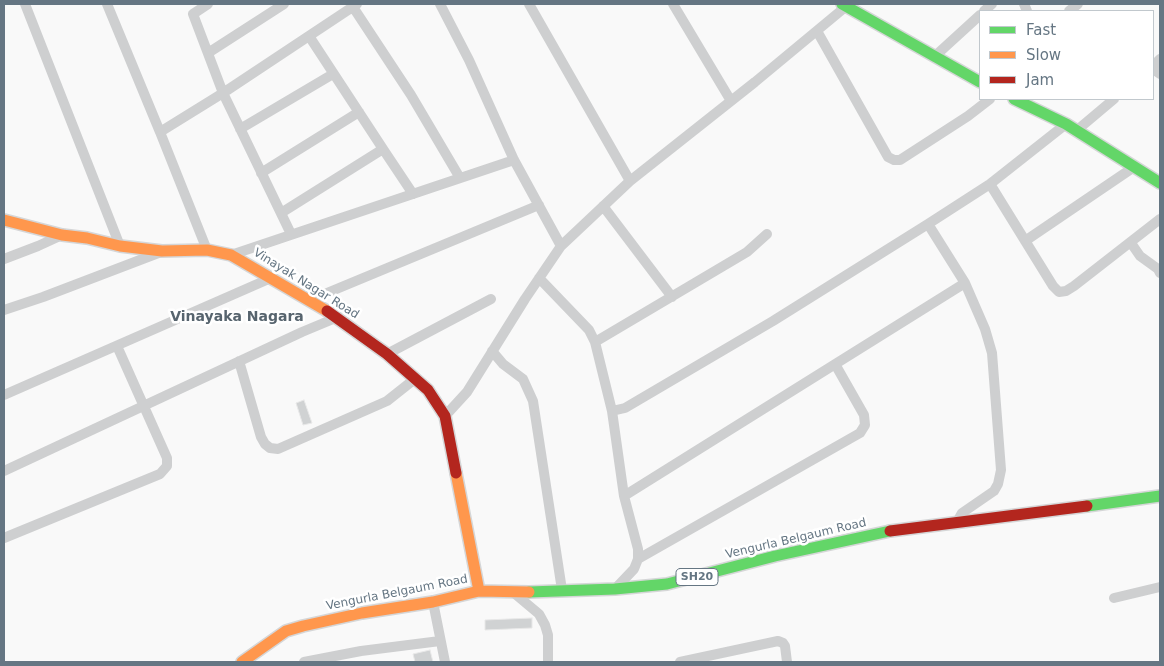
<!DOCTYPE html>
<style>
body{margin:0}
#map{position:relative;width:1164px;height:666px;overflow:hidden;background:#f9f9f9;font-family:"DejaVu Sans",sans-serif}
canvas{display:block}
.frame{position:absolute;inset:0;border:5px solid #657683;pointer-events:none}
.legend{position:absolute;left:979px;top:10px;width:175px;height:90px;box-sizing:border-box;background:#fff;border:1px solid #c1c8cd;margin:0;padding:6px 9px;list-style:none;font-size:15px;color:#657683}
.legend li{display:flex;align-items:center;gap:10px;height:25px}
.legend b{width:25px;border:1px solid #c1c8cd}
</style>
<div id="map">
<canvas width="1164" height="666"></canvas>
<div class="frame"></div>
<ul class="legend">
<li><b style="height:6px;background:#63d668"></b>Fast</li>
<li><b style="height:6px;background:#ff974d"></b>Slow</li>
<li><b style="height:6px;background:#b3261e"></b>Jam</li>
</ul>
</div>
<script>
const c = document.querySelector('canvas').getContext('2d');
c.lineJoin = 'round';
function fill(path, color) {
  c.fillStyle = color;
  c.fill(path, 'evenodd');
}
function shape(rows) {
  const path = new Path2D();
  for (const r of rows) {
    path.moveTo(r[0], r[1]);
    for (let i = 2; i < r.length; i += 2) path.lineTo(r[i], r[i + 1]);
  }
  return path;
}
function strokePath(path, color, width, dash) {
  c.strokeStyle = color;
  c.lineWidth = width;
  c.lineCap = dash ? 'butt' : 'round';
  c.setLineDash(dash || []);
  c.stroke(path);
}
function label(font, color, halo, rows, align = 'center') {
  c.font = font + ' "DejaVu Sans",sans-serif';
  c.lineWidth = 5;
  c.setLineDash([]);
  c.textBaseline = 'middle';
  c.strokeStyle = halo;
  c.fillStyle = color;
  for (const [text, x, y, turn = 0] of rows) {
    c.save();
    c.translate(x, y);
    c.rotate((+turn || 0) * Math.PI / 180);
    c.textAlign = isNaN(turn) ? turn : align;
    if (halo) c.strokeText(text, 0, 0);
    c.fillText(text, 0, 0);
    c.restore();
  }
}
const building = shape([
 [304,400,312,423,303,425,296,403,304,400],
 [532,618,532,628,485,630,485,620,532,618],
 [430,650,433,662,415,662,413,654,430,650]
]);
fill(building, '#d0d2d3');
strokePath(building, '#e8e8e8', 1);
const fast = shape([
 [842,4,980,82],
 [1014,99,1066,124,1160,183],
 [1087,506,1160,496],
 [529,592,615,589,667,584,775,556,890,531]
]);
const slow = shape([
 [4,220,62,235,87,238,120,246,162,251,207,250,231,255,327,311],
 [456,473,479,591],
 [242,662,286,631,303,626,362,613,433,602,479,591,529,592]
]);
const jam = shape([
 [327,311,387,354,428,390,445,416,456,473],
 [890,531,1087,506]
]);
strokePath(fast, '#d5d6d7', 14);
strokePath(slow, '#d5d6d7', 14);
strokePath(jam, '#d5d6d7', 14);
strokePath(shape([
 [25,4,120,246],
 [107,4,160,132],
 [208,4,193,14,223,93,291,234],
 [440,4,469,60,514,160,561,246],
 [529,4,630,181],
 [673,4,731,101],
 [1024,4,1027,11],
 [353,7,411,95,460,178],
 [984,11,992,4],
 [1069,11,1078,4],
 [817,31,888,157,894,160,900,160,968,116,990,99],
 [208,53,284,4],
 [934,57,980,15],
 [1153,66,1160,59],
 [1153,69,1160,74],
 [240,129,333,74],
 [1076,131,1114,99],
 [383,149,413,194],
 [261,173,359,112],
 [990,184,1053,286,1059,292,1066,291,1074,286,1160,219],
 [603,206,672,297],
 [281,213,383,149,309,36],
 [928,224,965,283,985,329,992,353,1001,470,998,484,994,491,962,513,957,522],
 [1025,241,1134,167],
 [1131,243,1140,256,1158,269,1160,273],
 [207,250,160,132,223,93,357,4],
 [231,255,514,160],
 [4,259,38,246,62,235],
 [539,278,589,330,595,342,612,411,624,496,638,549,638,559,634,569,615,589],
 [310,300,539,205],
 [4,310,43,297,161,252],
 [595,342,747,252,767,234],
 [492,351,503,364,523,379,533,401,562,590],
 [387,354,491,299],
 [239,361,261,437,265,444,270,448,278,449,387,401,416,378],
 [4,395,271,278],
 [612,411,625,408,773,321,928,224,990,184,1066,124],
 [445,416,467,392,525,299,561,246,630,181,755,82,849,4],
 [4,471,302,332,338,317],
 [624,496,965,283],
 [4,538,160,474,167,466,167,458,117,346],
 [638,559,860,433,865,425,864,415,835,364],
 [514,593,539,614,545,625,548,635,548,662],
 [1114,598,1160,587],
 [433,602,445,662],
 [304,662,361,651,440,641],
 [680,662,778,641,783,643,785,646,787,662]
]), '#cecfd0', 10);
strokePath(fast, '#63d668', 11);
strokePath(slow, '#ff974d', 11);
strokePath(jam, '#b3261e', 11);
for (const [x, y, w] of [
 [697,577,42]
]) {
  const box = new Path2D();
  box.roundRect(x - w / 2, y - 8.5, w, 17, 4);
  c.fillStyle = '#fff';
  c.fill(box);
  strokePath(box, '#657683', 1);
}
label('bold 11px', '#657683', null, [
 ["SH20",697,577]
]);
label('12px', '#657683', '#fff', [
 ["Vinayak Nagar Road",306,284,32],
 ["Vengurla Belgaum Road",796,539,-13],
 ["Vengurla Belgaum Road",397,593,-11]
]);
label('bold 14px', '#57646e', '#fff', [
 ["Vinayaka Nagara",237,317]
]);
</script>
